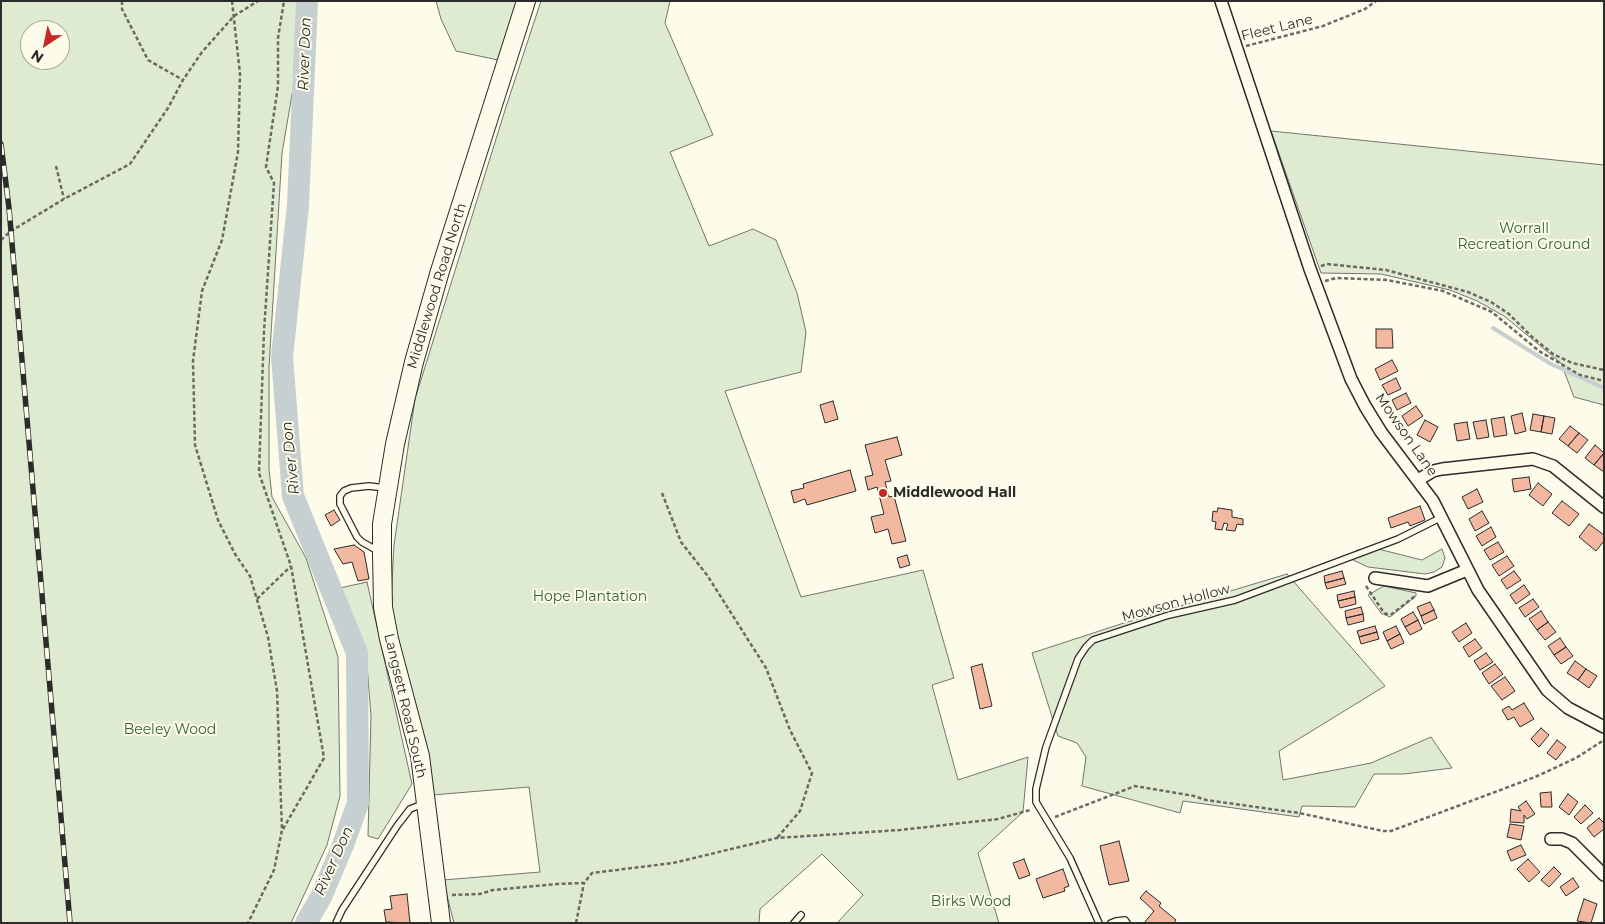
<!DOCTYPE html>
<style>
body{margin:0}
#map{position:relative;width:1605px;height:924px;overflow:hidden;background:#fdfbea;font-family:Montserrat,sans-serif}
canvas{display:block}
.frame{position:absolute;inset:0;border:2px solid #2b2b2b;pointer-events:none}
.north{position:absolute;left:20px;top:20px;width:50px;height:50px;box-sizing:border-box;background:#fdfbea;border:1px solid #a9a89e;border-radius:50%;rotate:214deg;font-size:14px;font-weight:700;line-height:20px;text-align:center;color:#2b2b2b}
.north::after{content:'';display:block;margin:auto;width:18px;height:22px;background:#c62828;clip-path:polygon(50% 0,100% 100%,50% 72%,0 100%)}
</style>
<div id="map">
<canvas width="1605" height="924"></canvas>
<div class="frame"></div>
<div class="north">N</div>
</div>
<script>
const c = document.querySelector('canvas').getContext('2d');
c.lineJoin = 'round';
function fill(path, color) {
  c.fillStyle = color;
  c.fill(path, 'evenodd');
}
function shape(rows) {
  const path = new Path2D();
  for (const r of rows) {
    path.moveTo(r[0], r[1]);
    for (let i = 2; i < r.length; i += 2) path.lineTo(r[i], r[i + 1]);
  }
  return path;
}
function strokePath(path, color, width, dash) {
  c.strokeStyle = color;
  c.lineWidth = width;
  c.lineCap = dash ? 'butt' : 'round';
  c.setLineDash(dash || []);
  c.stroke(path);
}
function label(font, color, halo, rows, align = 'center') {
  c.font = font + ' Montserrat,sans-serif';
  c.lineWidth = 4;
  c.setLineDash([]);
  c.textBaseline = 'middle';
  c.strokeStyle = halo;
  c.fillStyle = color;
  for (const [text, x, y, turn = 0] of rows) {
    c.save();
    c.translate(x, y);
    c.rotate((+turn || 0) * Math.PI / 180);
    c.textAlign = isNaN(turn) ? turn : align;
    if (halo) c.strokeText(text, 0, 0);
    c.fillText(text, 0, 0);
    c.restore();
  }
}
const green = shape([
 [1,1,308,1,282,153,269,367,269,469,272,497,306,558,338,657,340,796,327,845,291,923,1,923,1,1],
 [30,30,60,30,60,60,30,60,30,30],
 [436,1,519,1,498,60,456,51,441,19,436,1],
 [541,1,670,1,665,23,713,135,670,152,709,246,753,229,776,240,797,293,806,332,801,372,725,391,801,597,923,570,954,678,932,685,958,780,1028,757,1023,812,978,853,999,923,837,923,863,895,822,854,760,909,759,923,454,923,443,880,540,872,529,787,432,795,390,619,394,545,415,399,506,107,541,1],
 [1271,131,1604,165,1604,405,1574,397,1561,363,1504,316,1477,301,1450,290,1381,274,1321,273,1271,131],
 [1378,549,1422,560,1442,549,1445,558,1442,567,1434,572,1425,574,1368,567,1353,560,1357,550,1378,549],
 [1287,574,1385,686,1279,751,1283,780,1371,763,1431,737,1452,768,1404,774,1374,774,1355,807,1302,806,1299,817,1183,801,1180,813,1082,786,1086,757,1077,743,1058,736,1032,653,1127,622,1287,574],
 [367,582,412,784,378,839,368,836,371,716,366,653,340,588,367,582],
 [1384,586,1416,593,1416,596,1390,617,1381,613,1368,595,1384,586]
]);
fill(green, '#deebd1');
strokePath(green, '#74746e', 1);
strokePath(shape([
 [1493,328,1551,364,1604,388]
]), '#c7d0d0', 4);
strokePath(shape([
 [306,923,321,897,343,845,358,803,357,653,293,496,282,357,298,205,307,1]
]), '#c7d0d0', 22);
const building = shape([
 [1376,329,1392,329,1393,348,1376,348,1376,329],
 [1392,360,1398,371,1380,380,1375,369,1392,360],
 [1396,378,1401,389,1388,395,1382,385,1396,378],
 [1406,393,1411,403,1397,410,1392,400,1406,393],
 [833,401,838,419,825,423,820,405,833,401],
 [1416,406,1423,416,1408,426,1402,416,1416,406],
 [1522,413,1526,431,1515,434,1511,416,1522,413],
 [1533,414,1544,416,1541,432,1530,430,1533,414],
 [1544,416,1555,418,1552,434,1541,432,1544,416],
 [1504,417,1507,435,1494,437,1491,419,1504,417],
 [1425,420,1438,427,1430,442,1417,435,1425,420],
 [1486,420,1489,437,1477,439,1473,422,1486,420],
 [1467,422,1470,439,1457,441,1454,424,1467,422],
 [1570,426,1579,433,1568,446,1559,439,1570,426],
 [1579,433,1588,440,1577,453,1568,446,1579,433],
 [897,437,902,455,885,460,891,481,885,482,889,497,894,496,906,541,892,544,888,529,875,533,871,517,884,514,877,487,868,490,865,477,873,475,865,445,897,437],
 [1595,445,1604,453,1594,465,1585,458,1595,445],
 [1604,453,1604,472,1594,465,1604,453],
 [850,470,856,491,807,505,805,499,794,503,791,491,804,488,803,484,850,470],
 [1529,477,1531,489,1514,492,1512,479,1529,477],
 [1538,483,1552,494,1543,506,1529,495,1538,483],
 [1477,489,1483,502,1468,509,1462,497,1477,489],
 [1562,501,1579,514,1569,526,1552,513,1562,501],
 [1420,506,1425,520,1410,526,1408,522,1391,528,1388,518,1420,506],
 [1218,508,1232,510,1232,517,1243,519,1243,525,1237,524,1235,531,1226,530,1228,524,1224,523,1222,530,1215,529,1216,522,1212,521,1213,511,1217,512,1218,508],
 [334,510,340,520,331,526,325,515,334,510],
 [1482,511,1489,523,1475,531,1469,519,1482,511],
 [1589,524,1604,535,1604,541,1596,551,1579,537,1589,524],
 [1491,527,1496,537,1482,546,1476,536,1491,527],
 [1498,542,1504,552,1490,560,1484,550,1498,542],
 [354,545,364,552,369,579,358,581,352,562,343,564,334,549,354,545],
 [907,555,910,565,900,568,897,558,907,555],
 [1507,556,1514,566,1499,576,1492,565,1507,556],
 [1342,571,1344,578,1325,583,1324,576,1342,571],
 [1514,571,1521,580,1507,589,1501,580,1514,571],
 [1344,578,1346,584,1327,589,1325,583,1344,578],
 [1524,585,1530,594,1516,604,1510,595,1524,585],
 [1354,591,1355,597,1338,601,1337,595,1354,591],
 [1355,597,1356,604,1340,608,1338,601,1355,597],
 [1533,599,1539,607,1525,617,1519,608,1533,599],
 [1430,602,1434,610,1421,616,1417,607,1430,602],
 [1361,607,1363,614,1346,618,1345,611,1361,607],
 [1434,610,1437,618,1424,624,1421,616,1434,610],
 [1541,611,1548,622,1537,630,1529,619,1541,611],
 [1413,612,1418,620,1405,627,1401,619,1413,612],
 [1363,614,1364,621,1348,625,1346,618,1363,614],
 [1418,620,1422,629,1410,635,1405,627,1418,620],
 [1548,622,1556,632,1545,640,1537,630,1548,622],
 [1466,623,1472,633,1459,642,1452,632,1466,623],
 [1375,626,1377,632,1359,637,1357,631,1375,626],
 [1396,626,1400,634,1387,641,1383,632,1396,626],
 [1377,632,1379,639,1361,644,1359,637,1377,632],
 [1400,634,1404,643,1391,649,1387,641,1400,634],
 [1560,638,1566,647,1554,655,1548,646,1560,638],
 [1475,639,1482,648,1469,657,1463,647,1475,639],
 [1566,647,1573,656,1561,664,1554,655,1566,647],
 [1486,653,1493,662,1480,670,1474,661,1486,653],
 [1575,661,1586,669,1578,680,1567,673,1575,661],
 [982,664,992,706,980,709,971,667,982,664],
 [1495,664,1503,674,1489,684,1482,673,1495,664],
 [1586,669,1597,676,1589,688,1578,680,1586,669],
 [1505,677,1515,691,1502,700,1491,686,1505,677],
 [1524,703,1534,719,1520,727,1514,717,1508,720,1502,710,1509,706,1512,710,1524,703],
 [1541,728,1549,735,1539,747,1531,739,1541,728],
 [1557,740,1566,747,1556,760,1547,753,1557,740],
 [1551,792,1552,807,1541,807,1540,793,1551,792],
 [1568,794,1578,802,1569,815,1559,807,1568,794],
 [1526,801,1535,814,1527,819,1524,815,1524,823,1510,822,1511,809,1521,811,1518,807,1526,801],
 [1585,805,1593,813,1581,824,1574,817,1585,805],
 [1599,818,1604,823,1604,829,1594,837,1587,828,1599,818],
 [1510,824,1524,826,1521,840,1507,837,1510,824],
 [1119,841,1129,881,1109,885,1100,846,1119,841],
 [1521,845,1526,855,1511,861,1507,851,1521,845],
 [1024,859,1030,875,1019,879,1013,863,1024,859],
 [1528,859,1540,872,1529,882,1517,869,1528,859],
 [1554,867,1561,874,1549,887,1541,880,1554,867],
 [1063,869,1069,886,1064,888,1065,891,1043,898,1036,879,1063,869],
 [1573,878,1579,887,1566,896,1560,887,1573,878],
 [1146,891,1161,903,1159,906,1176,920,1174,923,1144,923,1154,911,1140,898,1146,891],
 [407,894,410,923,386,922,384,910,392,909,390,896,407,894],
 [1584,899,1597,904,1591,923,1577,921,1584,899]
]);
fill(building, '#f2b8a0');
strokePath(building, '#2b2b2b', 1);
const service = shape([
 [380,552,362,542,357,537,340,504,340,496,344,491,351,488,369,486,385,488],
 [336,923,342,910,397,826,410,809,423,804],
 [794,923,801,915],
 [1099,923,1070,858,1036,802,1036,789,1046,747,1078,659,1086,647,1093,640,1169,615,1235,600,1398,539,1442,517],
 [1111,923,1116,921,1125,920,1127,923]
]);
const minor = shape([
 [1221,1,1310,269,1351,379,1365,406,1381,432,1433,501,1478,590,1547,690,1568,708,1604,727],
 [1418,480,1433,471,1442,469,1533,459,1553,466,1604,507],
 [1375,578,1428,586,1467,570],
 [1551,839,1562,839,1572,843,1604,875]
]);
const primary = shape([
 [441,923,420,756,389,639,383,607,382,553,382,524,395,444,414,362,440,271,526,1]
]);
strokePath(service, '#2b2b2b', 8);
strokePath(minor, '#2b2b2b', 14);
strokePath(primary, '#2b2b2b', 20);
strokePath(shape([
 [122,1,122,9,148,60,183,80],
 [232,1,240,74,238,152,222,240,202,291,193,361,195,445,218,520,235,554,250,576,268,637,277,691,282,830,274,870,248,923],
 [1246,46,1323,26,1365,9,1376,1],
 [56,166,64,199],
 [1,240,11,231,64,199,130,164,168,108,183,80,202,52,234,16,258,1],
 [1321,266,1327,264,1386,270,1468,292,1491,302,1509,314,1531,336,1553,354,1572,363,1604,370],
 [1325,281,1336,278,1387,280,1443,291,1492,312,1539,351,1580,375,1604,381],
 [662,493,681,542,707,575,766,668,790,730,812,773,800,811,777,838],
 [1366,586,1382,610,1386,614,1392,614,1415,596],
 [257,599,291,566],
 [1055,817,1135,786,1194,796,1206,800,1299,813,1383,831,1391,831,1535,777,1576,758,1604,740],
 [283,829,324,758,291,566,259,473,264,331,274,183,266,167,278,86,278,38,284,1],
 [452,895,480,894,493,890,557,884,584,883,592,873,673,863,777,838,900,830,998,819,1030,810],
 [576,923,584,883]
]), '#6a6964', 2.5, [4, 2.5]);
strokePath(service, '#fdfbea', 5.5);
strokePath(minor, '#fdfbea', 11);
strokePath(primary, '#fdfbea', 18);
const rail = shape([
 [1,144,9,208,70,923]
]);
strokePath(rail, '#2b2b2b', 5.5);
strokePath(rail, '#fdfbea', 4, [11]);
for (const [x, y, r, color] of [
 [883,493,5,"#c62828"]
]) {
  const dot = new Path2D();
  dot.arc(x, y, r, 0, 2 * Math.PI);
  c.fillStyle = color;
  c.fill(dot);
  strokePath(dot, '#fdfbea', 2);
}
label('14px', '#2b2b2b', '#fdfbea', [
 ["Fleet Lane",1277,28,-14],
 ["Middlewood Road North",437,286,-73],
 ["Mowson Lane",1406,435,55],
 ["Mowson Hollow",1176,603,-15],
 ["Langsett Road South",405,706,77]
]);
label('14px', '#34623c', '#fdfbea', [
 ["Worrall",1524,229],
 ["Recreation Ground",1524,245],
 ["Hope Plantation",590,597],
 ["Beeley Wood",170,730],
 ["Birks Wood",971,902]
]);
label('bold 14px', '#2b2b2b', '#fdfbea', [
 ["Middlewood Hall",893,493]
], 'left');
label('italic 15px', '#2b2b2b', '#fdfbea', [
 ["River Don",305,54,-88],
 ["River Don",291,458,-96],
 ["River Don",334,861,-66]
]);
</script>
